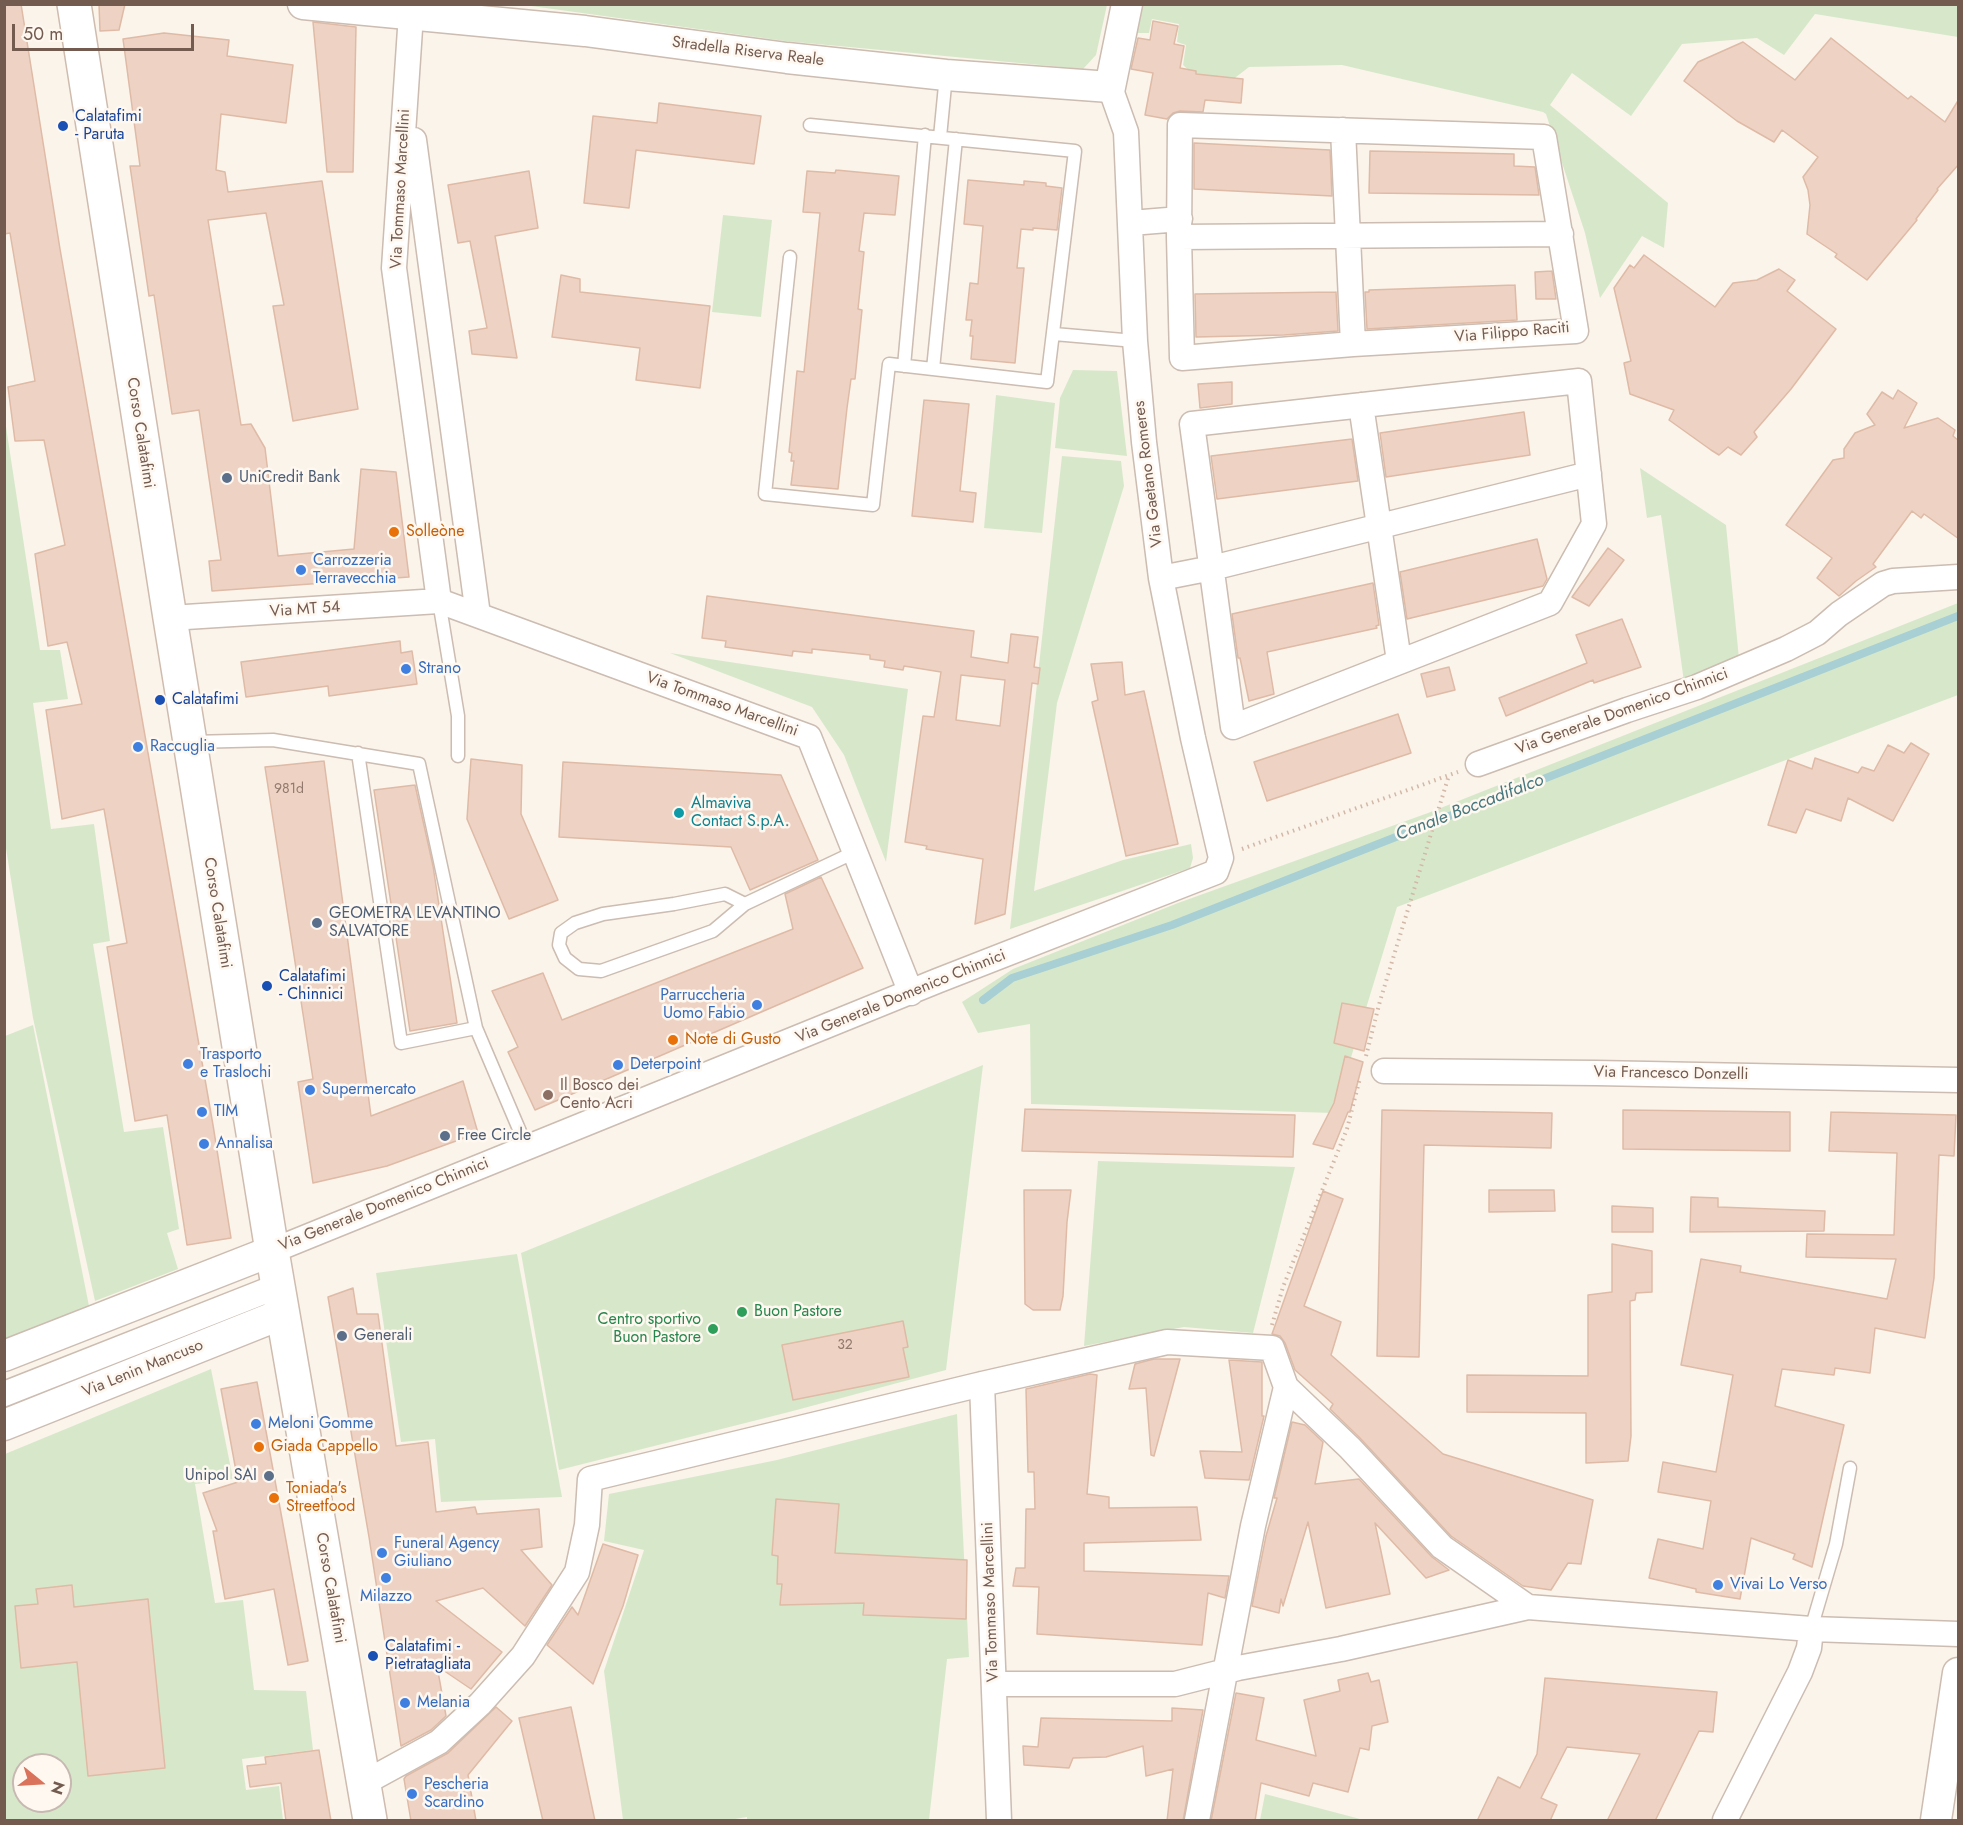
<!DOCTYPE html>
<meta charset="utf-8">
<style>
body{margin:0}
#map{position:relative;width:1963px;height:1825px;overflow:hidden;background:#fbf4ea;font-family:Jost,sans-serif}
canvas{display:block}
.frame{position:absolute;inset:0;border:6px solid #745b50;pointer-events:none}
.north{position:absolute;left:12px;top:1753px;width:60px;height:60px;box-sizing:border-box;background:#fef8f1;border:2px solid #c7b9b1;border-radius:50%;rotate:108deg;font-size:16px;font-weight:700;line-height:24px;text-align:center;color:#745b50}
.north::after{content:'';display:block;margin:auto;width:21px;height:27px;background:#d9735b;clip-path:polygon(50% 0,100% 100%,50% 72%,0 100%)}
.scale{position:absolute;left:12px;top:24px;width:182px;height:27px;box-sizing:border-box;border:3px solid #745b50;border-top:0;padding-left:8px;font-size:18px;line-height:21px;white-space:nowrap;color:#745b50;-webkit-text-stroke:4px #fef8f1;paint-order:stroke}
</style>
<div id="map">
<canvas width="1963" height="1825"></canvas>
<div class="frame"></div>
<div class="north">N</div>
<div class="scale">50 m</div>
</div>
<script>
const c = document.querySelector('canvas').getContext('2d');
c.lineJoin = 'round';
function fill(path, color) {
  c.fillStyle = color;
  c.fill(path, 'evenodd');
}
function shape(rows) {
  const path = new Path2D();
  for (const r of rows) {
    path.moveTo(r[0], r[1]);
    for (let i = 2; i < r.length; i += 2) path.lineTo(r[i], r[i + 1]);
  }
  return path;
}
function strokePath(path, color, width, dash) {
  c.strokeStyle = color;
  c.lineWidth = width;
  c.lineCap = dash ? 'butt' : 'round';
  c.setLineDash(dash || []);
  c.stroke(path);
}
function label(font, color, halo, rows, align = 'center') {
  c.font = font + ' Jost,sans-serif';
  c.lineWidth = 5;
  c.setLineDash([]);
  c.textBaseline = 'middle';
  c.strokeStyle = halo;
  c.fillStyle = color;
  for (const [text, x, y, turn = 0] of rows) {
    c.save();
    c.translate(x, y);
    c.rotate((+turn || 0) * Math.PI / 180);
    c.textAlign = isNaN(turn) ? turn : align;
    if (halo) c.strokeText(text, 0, 0);
    c.fillText(text, 0, 0);
    c.restore();
  }
}
fill(shape([
 [1142,4,1958,5,1958,37,1815,14,1784,55,1757,38,1682,44,1631,116,1572,73,1550,105,1668,203,1664,248,1642,236,1600,298,1585,233,1546,114,1543,112,1342,65,1249,67,1214,94,1183,65,1186,45,1177,42,1179,24,1152,19,1149,33,1136,33],
 [524,5,1107,4,1107,5,1096,55,1083,69,785,41],
 [723,215,772,220,761,317,712,312],
 [1073,370,1117,371,1127,456,1055,448,1060,398],
 [996,395,1055,403,1042,533,984,528],
 [5,420,40,650,60,650,68,699,33,703,51,829,94,824,110,941,93,944,124,1132,163,1127,179,1229,167,1233,178,1269,95,1301,33,1018,5,842],
 [1062,456,1121,461,1124,486,1057,703,1034,891,1123,860,1191,844,1193,858,1190,868,1010,929],
 [1640,468,1726,525,1739,659,1684,682,1661,515,1647,518],
 [1958,603,1958,695,1397,907,1334,1113,1031,1104,1030,1024,978,1033,962,1002,1013,969,1178,903,1428,813],
 [670,653,908,689,886,862,844,755,812,707],
 [33,1025,89,1306,5,1342,5,1036],
 [983,1065,946,1370,789,1412,559,1470,521,1253],
 [1098,1161,1295,1167,1253,1333,1184,1327,1084,1346],
 [517,1254,562,1497,441,1502,435,1439,401,1442,376,1273],
 [211,1369,233,1479,195,1484,215,1603,243,1600,254,1690,306,1691,313,1750,242,1759,246,1790,279,1786,283,1820,5,1820,5,1454],
 [24,1765,60,1765,60,1801,24,1801],
 [957,1414,969,1657,947,1659,929,1820,747,1820,747,1817,729,1820,623,1820,604,1671,644,1550,604,1541,609,1494,777,1460],
 [1265,1794,1364,1820,1260,1820]
]), '#d7e8ca');
strokePath(shape([
 [983,1000,1012,978,1172,925,1958,616]
]), '#a7cfd4', 8);
const building = shape([
 [4,4,21,4,60,249,213,1125,231,1238,187,1245,167,1115,135,1121,107,947,127,943,104,809,62,819,46,710,82,704,67,642,48,646,35,554,65,545,44,440,15,441,8,387,35,381,10,233,4,234,4,4],
 [99,4,125,4,119,30,100,31,99,4],
 [1153,21,1178,26,1174,44,1184,46,1180,68,1196,71,1196,74,1243,79,1241,103,1205,100,1203,112,1180,111,1173,113,1167,119,1145,115,1153,73,1131,69,1138,38,1150,40,1153,21],
 [313,22,356,27,353,172,327,172,313,22],
 [164,33,229,40,227,56,293,65,286,123,221,114,216,170,225,172,228,192,322,181,358,409,293,421,273,306,284,305,266,213,208,220,241,425,251,424,265,448,278,556,354,549,361,469,396,472,409,577,212,591,209,561,221,560,199,410,172,414,154,295,149,296,130,166,140,166,123,39,164,33],
 [1831,38,1908,99,1911,96,1945,122,1959,99,1959,164,1937,189,1938,190,1916,219,1917,220,1867,280,1835,257,1837,254,1807,234,1810,205,1808,190,1803,177,1818,157,1782,130,1774,142,1737,121,1684,81,1698,62,1743,42,1795,80,1831,38],
 [659,103,761,116,754,164,636,150,629,208,584,203,593,116,657,123,659,103],
 [1194,143,1330,150,1332,196,1194,189,1194,143],
 [1370,151,1514,154,1514,166,1535,167,1539,195,1369,193,1370,151],
 [836,170,899,176,895,215,864,213,859,251,864,252,858,309,862,310,855,379,851,379,847,408,838,489,791,485,794,461,791,461,792,453,789,452,797,371,804,372,820,213,803,212,807,171,835,173,836,170],
 [529,171,538,228,495,236,517,358,472,354,469,331,487,328,470,241,458,243,448,185,529,171],
 [968,180,1024,185,1024,181,1046,183,1046,186,1062,188,1057,230,1033,228,1033,230,1021,229,1017,268,1024,268,1015,363,971,359,973,336,970,336,972,320,966,320,970,283,978,284,983,226,964,224,968,180],
 [1644,255,1715,307,1733,283,1757,280,1779,269,1795,280,1787,291,1836,329,1791,389,1754,432,1757,437,1741,455,1728,447,1719,455,1711,450,1669,420,1674,410,1630,394,1624,363,1631,361,1614,288,1630,265,1634,268,1644,255],
 [1552,271,1556,299,1536,299,1535,272,1552,271],
 [561,275,580,279,580,292,710,306,700,388,636,380,640,348,552,337,561,275],
 [1515,285,1517,320,1367,329,1365,292,1369,292,1369,290,1515,285],
 [1336,292,1338,331,1284,335,1196,337,1195,294,1336,292],
 [1232,382,1232,404,1200,408,1198,384,1232,382],
 [1898,390,1917,403,1904,428,1938,418,1955,430,1953,436,1959,441,1959,539,1924,514,1921,518,1912,511,1873,564,1876,567,1856,581,1839,596,1817,578,1832,558,1786,525,1833,460,1844,458,1844,449,1855,433,1875,425,1867,414,1882,392,1893,399,1898,390],
 [924,400,969,404,960,491,976,493,973,522,912,516,924,400],
 [1524,412,1530,455,1386,477,1380,433,1524,412],
 [1352,439,1358,481,1217,499,1211,456,1352,439],
 [1537,539,1547,579,1543,586,1407,619,1400,572,1537,539],
 [1608,548,1624,560,1589,606,1572,597,1608,548],
 [1373,583,1379,625,1376,626,1377,628,1267,652,1274,694,1249,701,1240,658,1238,658,1232,614,1373,583],
 [707,596,974,631,971,657,1008,663,1011,634,1038,637,1034,667,1040,668,1038,684,1032,683,1005,914,975,924,983,859,926,849,927,846,905,842,923,716,934,717,941,672,904,666,903,670,884,667,885,661,870,659,870,655,812,649,812,653,793,651,792,656,725,647,726,641,702,638,707,596],
 [961,675,1005,680,1000,726,956,720,961,675],
 [1622,619,1641,667,1594,683,1593,680,1506,716,1499,698,1587,663,1576,635,1622,619],
 [400,641,401,653,412,651,417,684,329,696,328,686,246,697,241,662,400,641],
 [1122,662,1125,695,1144,691,1178,844,1126,856,1092,702,1098,700,1091,664,1122,662],
 [1449,667,1455,690,1427,697,1421,674,1449,667],
 [1398,714,1411,753,1267,801,1254,762,1398,714],
 [1911,743,1929,754,1893,821,1848,798,1841,821,1806,809,1796,833,1768,825,1788,760,1812,769,1815,758,1858,773,1862,767,1874,771,1888,745,1904,753,1911,743],
 [471,759,522,765,521,814,558,900,509,919,467,819,471,759],
 [324,761,371,1116,463,1081,478,1133,387,1166,313,1183,298,1082,313,1079,265,767,324,761],
 [563,762,781,775,818,860,750,890,731,847,559,837,563,762],
 [415,785,433,866,457,1023,410,1031,374,790,415,785],
 [821,877,863,968,535,1110,508,1052,518,1047,492,991,543,973,562,1020,793,929,785,894,821,877],
 [1342,1003,1374,1009,1364,1051,1334,1043,1342,1003],
 [1345,1056,1363,1062,1350,1112,1348,1112,1333,1149,1313,1144,1334,1103,1345,1056],
 [1025,1109,1295,1115,1293,1157,1022,1151,1025,1109],
 [1382,1110,1552,1113,1551,1148,1424,1145,1419,1357,1377,1356,1382,1110],
 [1623,1110,1790,1112,1790,1151,1623,1149,1623,1110],
 [1831,1112,1956,1115,1954,1156,1939,1155,1934,1278,1925,1338,1875,1328,1870,1373,1835,1368,1834,1375,1782,1369,1775,1406,1844,1425,1812,1567,1793,1559,1795,1554,1751,1538,1740,1599,1696,1592,1696,1589,1649,1578,1658,1539,1703,1549,1711,1501,1658,1492,1663,1462,1716,1472,1733,1375,1681,1365,1701,1259,1741,1266,1740,1272,1887,1299,1896,1259,1806,1257,1807,1234,1894,1235,1897,1153,1829,1151,1831,1112],
 [1024,1190,1071,1190,1067,1222,1063,1296,1060,1310,1033,1310,1025,1304,1024,1190],
 [1489,1190,1554,1190,1555,1211,1489,1212,1489,1190],
 [1323,1191,1343,1199,1304,1306,1341,1322,1331,1355,1443,1454,1593,1500,1581,1564,1568,1563,1551,1590,1523,1586,1451,1536,1360,1438,1330,1409,1333,1404,1295,1370,1285,1343,1280,1336,1272,1334,1323,1191],
 [1691,1197,1718,1198,1718,1207,1825,1211,1824,1231,1690,1232,1691,1197],
 [1612,1206,1653,1208,1653,1232,1612,1232,1612,1206],
 [1612,1244,1652,1251,1652,1292,1636,1293,1635,1300,1630,1301,1631,1436,1628,1461,1586,1463,1586,1413,1467,1412,1467,1375,1588,1376,1588,1295,1612,1292,1612,1244],
 [353,1288,357,1314,378,1314,396,1446,428,1442,436,1512,475,1507,477,1514,539,1509,542,1547,521,1550,552,1585,525,1626,483,1588,436,1601,502,1652,471,1689,437,1666,446,1716,431,1730,401,1746,369,1537,328,1297,353,1288],
 [903,1321,908,1347,903,1348,909,1377,793,1400,782,1345,903,1321],
 [1154,1359,1180,1359,1154,1456,1151,1455,1146,1388,1129,1389,1135,1364,1154,1359],
 [1229,1360,1262,1362,1262,1416,1264,1416,1249,1480,1205,1478,1200,1451,1242,1452,1229,1360],
 [1090,1374,1097,1375,1087,1494,1109,1497,1109,1508,1197,1507,1201,1540,1084,1543,1084,1571,1229,1576,1225,1598,1208,1593,1202,1645,1037,1634,1039,1587,1013,1586,1016,1568,1025,1568,1026,1509,1035,1509,1034,1472,1028,1472,1026,1389,1090,1374],
 [257,1382,308,1661,288,1665,274,1589,225,1599,213,1531,217,1531,203,1493,238,1482,221,1389,257,1382],
 [1292,1422,1305,1425,1323,1442,1315,1484,1359,1479,1432,1557,1449,1570,1426,1578,1375,1523,1390,1594,1326,1608,1308,1522,1283,1606,1281,1599,1279,1613,1252,1606,1266,1536,1277,1498,1274,1498,1292,1422],
 [776,1499,839,1504,835,1553,967,1560,966,1619,863,1615,864,1603,780,1605,782,1584,777,1584,778,1556,772,1555,776,1499],
 [603,1544,638,1555,623,1606,593,1684,547,1645,572,1607,578,1615,603,1544],
 [72,1585,74,1607,148,1599,165,1768,88,1776,77,1662,21,1668,15,1606,38,1604,36,1589,72,1585],
 [1368,1673,1371,1682,1379,1680,1388,1722,1372,1726,1369,1750,1360,1748,1348,1792,1313,1783,1309,1796,1261,1783,1255,1821,1211,1821,1236,1693,1264,1698,1256,1740,1316,1756,1304,1700,1340,1691,1338,1680,1368,1673],
 [1545,1678,1717,1692,1713,1732,1699,1731,1655,1821,1607,1821,1640,1754,1567,1747,1541,1798,1557,1805,1550,1821,1477,1821,1498,1777,1520,1788,1537,1754,1545,1678],
 [496,1707,512,1721,468,1775,476,1821,411,1821,404,1779,406,1776,448,1753,496,1707],
 [571,1707,595,1821,543,1821,519,1718,571,1707],
 [1172,1708,1203,1710,1183,1821,1167,1821,1173,1769,1146,1776,1143,1746,1106,1757,1073,1758,1069,1768,1024,1765,1023,1746,1038,1747,1041,1718,1172,1721,1172,1708],
 [319,1750,331,1821,286,1821,281,1783,250,1787,247,1766,266,1764,265,1757,319,1750]
]);
fill(building, '#eed3c4');
strokePath(building, '#dfbaa6', 1.5);
const service = shape([
 [940,137,946,75],
 [790,257,765,494,873,505,889,364,1047,382,1075,151,810,125],
 [1054,334,1135,341],
 [904,366,925,135],
 [933,369,956,139],
 [439,601,458,716,458,756],
 [191,742,273,740,419,764,476,1028,527,1148],
 [358,753,401,1043,476,1028],
 [745,904,725,894,674,904,603,914,575,923,561,933,559,945,565,958,579,969,601,971,713,931,745,904,855,852],
 [1811,1629,1836,1544,1850,1468]
]);
const minor = shape([
 [411,14,394,268,439,601],
 [1180,125,1544,137,1576,331,1353,344,1182,358,1179,237,1180,125],
 [1343,130,1353,344],
 [414,140,478,615],
 [1131,223,1180,219],
 [1179,237,1561,234],
 [1579,381,1594,524,1550,603,1233,727,1192,424,1579,381],
 [1361,405,1399,661],
 [1161,578,1212,568,1589,474],
 [170,618,439,601,809,737,911,993],
 [1478,764,1627,710,1697,687,1786,649,1817,633,1839,614,1883,584,1893,581,1958,577],
 [1384,1071,1596,1073,1958,1080],
 [272,1251,937,981,1216,872,1221,858,1193,738,1161,578,1144,442,1135,341,1126,132,1110,87],
 [982,1384,999,1820],
 [4,1394,278,1286],
 [994,1684,1175,1684,1238,1668,1341,1649,1528,1607],
 [364,1783,439,1742,480,1704,523,1656,577,1572,587,1525,590,1479,982,1384,1167,1342,1272,1348,1286,1387,1350,1448,1442,1547,1528,1607,1811,1629,1958,1634],
 [1197,1820,1253,1526,1286,1387],
 [1725,1820,1800,1672,1809,1648,1811,1629]
]);
const tertiary = shape([
 [303,4,585,31,787,58,946,75,1110,87,1127,4],
 [4,1356,272,1251],
 [4,1425,282,1314],
 [1936,1820,1958,1673]
]);
const secondary = shape([
 [74,4,170,618,272,1251,370,1820]
]);
strokePath(service, '#ccbcb1', 15);
strokePath(minor, '#ccbcb1', 27);
strokePath(tertiary, '#ccbcb1', 33);
strokePath(secondary, '#cfbcaf', 36);
strokePath(shape([
 [1242,849,1458,772],
 [1366,1056,1380,1001,1449,775],
 [1272,1325,1283,1287,1347,1129,1360,1078]
]), '#d3b7a7', 4, [1.5, 4.5]);
strokePath(service, '#fff', 12);
strokePath(minor, '#fff', 24);
strokePath(tertiary, '#fff', 30);
strokePath(secondary, '#fff', 33);
for (const [x, y, r, color] of [
 [63,126,6,"#1a4fb4"],
 [227,478,6,"#5c6f8a"],
 [394,532,6,"#e8710a"],
 [301,570,6,"#3f7fe0"],
 [406,669,6,"#3f7fe0"],
 [160,700,6,"#1a4fb4"],
 [138,747,6,"#3f7fe0"],
 [679,813,6,"#0f9aa8"],
 [317,923,6,"#5c6f8a"],
 [267,986,6,"#1a4fb4"],
 [757,1005,6,"#3f7fe0"],
 [673,1040,6,"#e8710a"],
 [188,1064,6,"#3f7fe0"],
 [618,1065,6,"#3f7fe0"],
 [310,1090,6,"#3f7fe0"],
 [548,1095,6,"#8d6e63"],
 [202,1112,6,"#3f7fe0"],
 [445,1136,6,"#5c6f8a"],
 [204,1144,6,"#3f7fe0"],
 [742,1312,6,"#2e9e5b"],
 [713,1329,6,"#2e9e5b"],
 [342,1336,6,"#5c6f8a"],
 [256,1424,6,"#3f7fe0"],
 [259,1447,6,"#e8710a"],
 [269,1476,6,"#5c6f8a"],
 [274,1498,6,"#e8710a"],
 [382,1553,6,"#3f7fe0"],
 [386,1578,6,"#3f7fe0"],
 [1718,1585,6,"#3f7fe0"],
 [373,1656,6,"#1a4fb4"],
 [405,1703,6,"#3f7fe0"],
 [412,1794,6,"#3f7fe0"]
]) {
  const dot = new Path2D();
  dot.arc(x, y, r, 0, 2 * Math.PI);
  c.fillStyle = color;
  c.fill(dot);
  strokePath(dot, '#fef8f1', 2);
}
label('14px', '#92796d', null, [
 ["981d",289,790],
 ["32",845,1346]
]);
label('16px', '#745b50', '#fef8f1', [
 ["Stradella Riserva Reale",748,52,7],
 ["Via Tommaso Marcellini",401,189,-87],
 ["Via Filippo Raciti",1512,333,-5],
 ["Corso Calatafimi",140,433,81],
 ["Via Gaetano Romeres",1149,474,-97],
 ["Via MT 54",305,610,-4],
 ["Via Tommaso Marcellini",722,705,20],
 ["Via Generale Domenico Chinnici",1622,712,-20],
 ["Corso Calatafimi",217,913,81],
 ["Via Generale Domenico Chinnici",901,997,-22],
 ["Via Francesco Donzelli",1671,1074,1],
 ["Via Generale Domenico Chinnici",384,1205,-22],
 ["Via Lenin Mancuso",143,1369,-22],
 ["Corso Calatafimi",330,1588,80],
 ["Via Tommaso Marcellini",991,1602,-92]
]);
label('16px', '#164399', '#fef8f1', [
 ["Calatafimi",75,117],
 ["- Paruta",75,135],
 ["Calatafimi",172,700],
 ["Calatafimi",279,977],
 ["- Chinnici",279,995],
 ["Calatafimi -",385,1647],
 ["Pietratagliata",385,1665]
], 'left');
label('16px', '#4e5e75', '#fef8f1', [
 ["UniCredit Bank",239,478],
 ["GEOMETRA LEVANTINO",329,914],
 ["SALVATORE",329,932],
 ["Free Circle",457,1136],
 ["Generali",354,1336],
 ["Unipol SAI",257,1476,"right"]
], 'left');
label('16px', '#c56008', '#fef8f1', [
 ["Solleòne",406,532],
 ["Note di Gusto",685,1040],
 ["Giada Cappello",271,1447],
 ["Toniada's",286,1489],
 ["Streetfood",286,1507]
], 'left');
label('16px', '#366cbe', '#fef8f1', [
 ["Carrozzeria",313,561],
 ["Terravecchia",313,579],
 ["Strano",418,669],
 ["Raccuglia",150,747],
 ["Parruccheria",745,996,"right"],
 ["Uomo Fabio",745,1014,"right"],
 ["Trasporto",200,1055],
 ["e Traslochi",200,1073],
 ["Deterpoint",630,1065],
 ["Supermercato",322,1090],
 ["TIM",214,1112],
 ["Annalisa",216,1144],
 ["Meloni Gomme",268,1424],
 ["Funeral Agency",394,1544],
 ["Giuliano",394,1562],
 ["Vivai Lo Verso",1730,1585],
 ["Milazzo",386,1597,"center"],
 ["Melania",417,1703],
 ["Pescheria",424,1785],
 ["Scardino",424,1803]
], 'left');
label('16px', '#0d838f', '#fef8f1', [
 ["Almaviva",691,804],
 ["Contact S.p.A.",691,822]
], 'left');
label('16px', '#785e54', '#fef8f1', [
 ["Il Bosco dei",560,1086],
 ["Cento Acri",560,1104]
], 'left');
label('16px', '#27864d', '#fef8f1', [
 ["Buon Pastore",754,1312],
 ["Centro sportivo",701,1320,"right"],
 ["Buon Pastore",701,1338,"right"]
], 'left');
label('italic 18px', '#47777e', '#fef8f1', [
 ["Canale Boccadifalco",1470,808,-21]
]);
</script>
